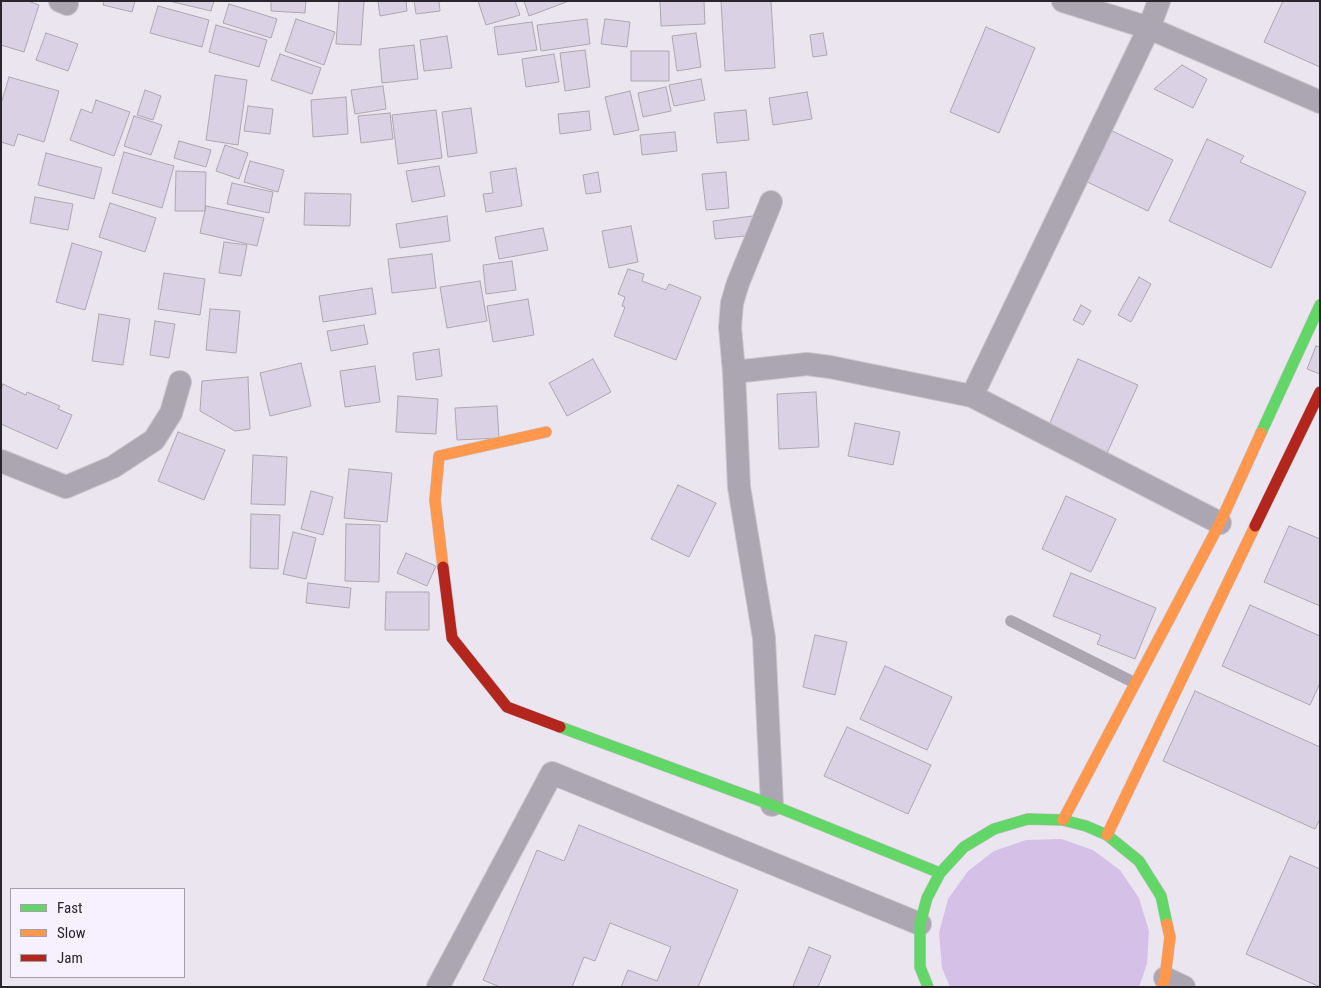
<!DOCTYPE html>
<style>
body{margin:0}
#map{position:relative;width:1321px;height:988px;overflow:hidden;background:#ebe5f0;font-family:"Roboto Condensed",sans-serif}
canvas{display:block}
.frame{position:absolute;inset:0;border:2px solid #28252c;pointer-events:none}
.legend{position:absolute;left:10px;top:888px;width:175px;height:90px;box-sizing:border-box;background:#f7f0ff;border:1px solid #a49fab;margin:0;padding:6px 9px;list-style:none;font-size:15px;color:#28252c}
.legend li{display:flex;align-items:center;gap:10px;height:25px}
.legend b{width:25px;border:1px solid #a49fab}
</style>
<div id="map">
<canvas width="1321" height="988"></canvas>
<div class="frame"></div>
<ul class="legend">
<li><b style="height:6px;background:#63d668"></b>Fast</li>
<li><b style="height:6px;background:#ff974d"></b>Slow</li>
<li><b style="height:6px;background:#b3261e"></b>Jam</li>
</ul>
</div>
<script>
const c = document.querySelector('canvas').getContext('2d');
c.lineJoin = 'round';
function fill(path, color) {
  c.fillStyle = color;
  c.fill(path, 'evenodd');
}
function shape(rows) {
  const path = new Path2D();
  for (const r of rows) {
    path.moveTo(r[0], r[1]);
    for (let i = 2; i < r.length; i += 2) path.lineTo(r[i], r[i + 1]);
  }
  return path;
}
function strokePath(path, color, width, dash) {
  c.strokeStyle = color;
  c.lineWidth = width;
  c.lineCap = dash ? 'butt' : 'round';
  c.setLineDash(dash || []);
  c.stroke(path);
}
fill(shape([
 [1061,839,1093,850,1120,870,1139,898,1149,931,1147,964,1139,987,950,987,942,968,939,933,948,899,968,871,994,851,1026,840]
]), '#d5c1e7');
const building = shape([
 [1,1,28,1,39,5,24,52,1,45,1,1],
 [104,1,135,1,132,12,103,5,104,1],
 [169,1,214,1,211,11,169,1],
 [271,1,306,1,305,13,271,11,271,1],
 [339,1,364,1,361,45,336,44,339,1],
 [378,1,406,1,407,11,380,16,378,1],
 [414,1,439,1,440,11,416,14,414,1],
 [478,1,515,1,520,15,486,25,478,1],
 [524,1,569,1,529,16,524,1],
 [660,1,704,1,705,24,661,26,660,1],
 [721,1,771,1,775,68,725,71,721,1],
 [1283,1,1320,1,1320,67,1264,42,1283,1],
 [229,4,277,19,271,38,223,23,229,4],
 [158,6,209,20,202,47,150,33,158,6],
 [296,19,335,32,324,65,285,51,296,19],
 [587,19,590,44,541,51,537,25,587,19],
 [605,19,630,22,627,47,601,44,605,19],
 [532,22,537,50,498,55,494,27,532,22],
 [216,25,267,40,259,67,209,52,216,25],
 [986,27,1035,48,999,133,950,112,986,27],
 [46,33,78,44,68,71,36,60,46,33],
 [696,33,701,67,677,71,672,36,696,33],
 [823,33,827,55,813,57,810,35,823,33],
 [447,36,452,68,424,71,420,40,447,36],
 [414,45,418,79,382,83,379,49,414,45],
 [585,50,590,87,565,91,560,53,585,50],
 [631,51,669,51,669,81,631,81,631,51],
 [280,54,321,68,312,94,271,80,280,54],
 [554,54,559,82,526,87,522,59,554,54],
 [1182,65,1207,79,1193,108,1154,89,1182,65],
 [215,75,247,80,238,145,206,140,215,75],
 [9,77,59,91,44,142,18,134,14,146,1,142,1,104,9,77],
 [701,79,705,100,674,106,669,85,701,79],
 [383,86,386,109,355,114,351,90,383,86],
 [666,87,671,111,643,117,638,93,666,87],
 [145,90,161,96,153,120,137,115,145,90],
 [630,91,639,130,614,135,605,97,630,91],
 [807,92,812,119,773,125,769,98,807,92],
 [346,97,348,134,313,137,311,100,346,97],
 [96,100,130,112,114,156,70,140,81,109,92,113,96,100],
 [248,106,273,109,270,134,244,131,248,106],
 [471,108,477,153,448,157,442,112,471,108],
 [436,110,442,158,398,164,392,115,436,110],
 [746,110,749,140,717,143,714,113,746,110],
 [589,111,591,130,560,134,558,114,589,111],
 [390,113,393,139,361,143,358,116,390,113],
 [134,116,162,125,151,155,124,146,134,116],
 [1104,127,1173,160,1148,211,1079,178,1104,127],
 [675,132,677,151,642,155,640,135,675,132],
 [1207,139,1244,156,1240,162,1306,192,1271,268,1169,221,1207,139],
 [179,141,211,150,206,167,174,158,179,141],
 [225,145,248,153,239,179,216,171,225,145],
 [124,152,174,166,162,208,112,193,124,152],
 [46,153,102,168,94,199,38,185,46,153],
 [250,161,284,170,278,192,244,182,250,161],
 [439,166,445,196,412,202,406,171,439,166],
 [516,168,522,206,486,212,483,194,493,193,490,172,516,168],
 [176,171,206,172,205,211,175,211,176,171],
 [598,172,601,192,586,194,583,175,598,172],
 [726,172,729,208,706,210,702,174,726,172],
 [232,183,273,192,269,213,227,204,232,183],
 [305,193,351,194,350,226,304,225,305,193],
 [35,197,73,204,68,230,30,223,35,197],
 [110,203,156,218,145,252,99,237,110,203],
 [206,206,264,218,257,246,200,233,206,206],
 [447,216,450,241,400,248,396,224,447,216],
 [753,216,755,235,715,239,713,221,753,216],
 [631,226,638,262,609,268,602,231,631,226],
 [543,228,548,250,499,259,495,237,543,228],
 [224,242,247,245,241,276,219,273,224,242],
 [72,243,102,252,85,310,56,302,72,243],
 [432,254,436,288,392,293,388,259,432,254],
 [512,261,516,290,486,294,483,265,512,261],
 [628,269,644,274,642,281,666,290,669,284,701,297,676,360,614,336,625,307,622,306,625,297,618,294,628,269],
 [164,273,205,279,200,315,158,309,164,273],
 [1139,277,1151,284,1131,322,1118,315,1139,277],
 [480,281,487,321,447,328,440,287,480,281],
 [372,288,376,314,323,322,319,296,372,288],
 [528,299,534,335,493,342,487,306,528,299],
 [1081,305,1091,311,1083,325,1073,320,1081,305],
 [210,309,240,311,236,353,206,350,210,309],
 [99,314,130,319,123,365,92,361,99,314],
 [155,321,175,324,169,358,150,355,155,321],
 [364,325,368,344,331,351,327,331,364,325],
 [1316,346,1320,347,1320,374,1307,369,1316,346],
 [439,349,442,376,416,380,413,353,439,349],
 [593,359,611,392,567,416,549,383,593,359],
 [1078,359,1138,385,1107,453,1048,427,1078,359],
 [301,363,311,406,270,416,260,373,301,363],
 [375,366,380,402,345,407,340,371,375,366],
 [248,377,250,429,235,431,200,411,202,381,248,377],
 [3,384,26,395,27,392,60,406,58,409,72,415,57,449,1,424,1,389,3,384],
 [816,392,819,447,779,449,777,394,816,392],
 [398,396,438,399,436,434,396,432,398,396],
 [497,406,499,438,457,440,455,408,497,406],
 [855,423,900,432,893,465,848,456,855,423],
 [178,432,225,450,204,500,158,481,178,432],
 [253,455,287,457,285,505,251,504,253,455],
 [349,469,392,473,387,522,344,518,349,469],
 [678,485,716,503,689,557,651,539,678,485],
 [311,491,333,497,323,535,301,529,311,491],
 [1066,496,1116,519,1091,572,1042,549,1066,496],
 [251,514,280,515,278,569,250,568,251,514],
 [346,524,380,525,379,582,345,581,346,524],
 [1289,526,1320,539,1320,606,1264,582,1289,526],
 [293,532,316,538,306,579,283,574,293,532],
 [406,553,436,566,427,586,397,573,406,553],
 [1071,573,1156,608,1135,659,1097,644,1101,635,1053,616,1071,573],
 [308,583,351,588,349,608,306,603,308,583],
 [386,592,429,592,429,630,385,630,386,592],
 [1250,605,1320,636,1320,683,1310,705,1222,666,1250,605],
 [815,635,847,642,835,695,803,687,815,635],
 [885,666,952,697,927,750,860,719,885,666],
 [1195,691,1320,747,1320,819,1315,829,1163,761,1195,691],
 [847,727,931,765,908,814,824,776,847,727],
 [579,825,738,890,698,987,621,987,628,970,657,981,671,947,610,923,595,961,584,957,572,987,500,987,483,980,537,850,564,861,579,825],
 [1290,856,1320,869,1320,987,1246,954,1290,856],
 [809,947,831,956,818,987,795,987,793,986,809,947]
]);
fill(building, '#dbd1e5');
strokePath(building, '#aba7af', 1);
const lane = shape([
 [1011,621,1135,683]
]);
const street = shape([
 [60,1,67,4],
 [1063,1,1149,28,1320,102],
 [1159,1,1149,28,972,396,1220,523],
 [771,202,738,283,732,303,730,327,734,372,739,487,764,638,772,805],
 [734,372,807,364,830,367,972,396],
 [1,461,66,487,113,467,154,440,171,413,180,382],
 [1165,978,1184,987],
 [438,987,552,773,920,924]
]);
const fast = shape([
 [1261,433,1320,305],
 [560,727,772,805,940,873],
 [928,987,920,967,920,924,927,898,940,873,964,847,994,829,1028,819,1063,820,1086,826,1107,835,1139,861,1161,896,1167,924]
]);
const slow = shape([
 [443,567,435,500,439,456,546,432],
 [1063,820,1220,523,1261,433],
 [1107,835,1255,526],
 [1162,987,1165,978,1170,937,1167,924]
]);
const jam = shape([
 [1255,526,1320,392],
 [443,567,452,638,507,707,560,727]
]);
strokePath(lane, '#c8c3cc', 12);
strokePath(street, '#c8c3cc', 24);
strokePath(fast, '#c8c3cc', 12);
strokePath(slow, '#c8c3cc', 12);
strokePath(jam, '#c8c3cc', 12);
strokePath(lane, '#aba6b1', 11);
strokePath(street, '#aba6b1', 22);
strokePath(fast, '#63d668', 11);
strokePath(slow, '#ff974d', 11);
strokePath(jam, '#b3261e', 11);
</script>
